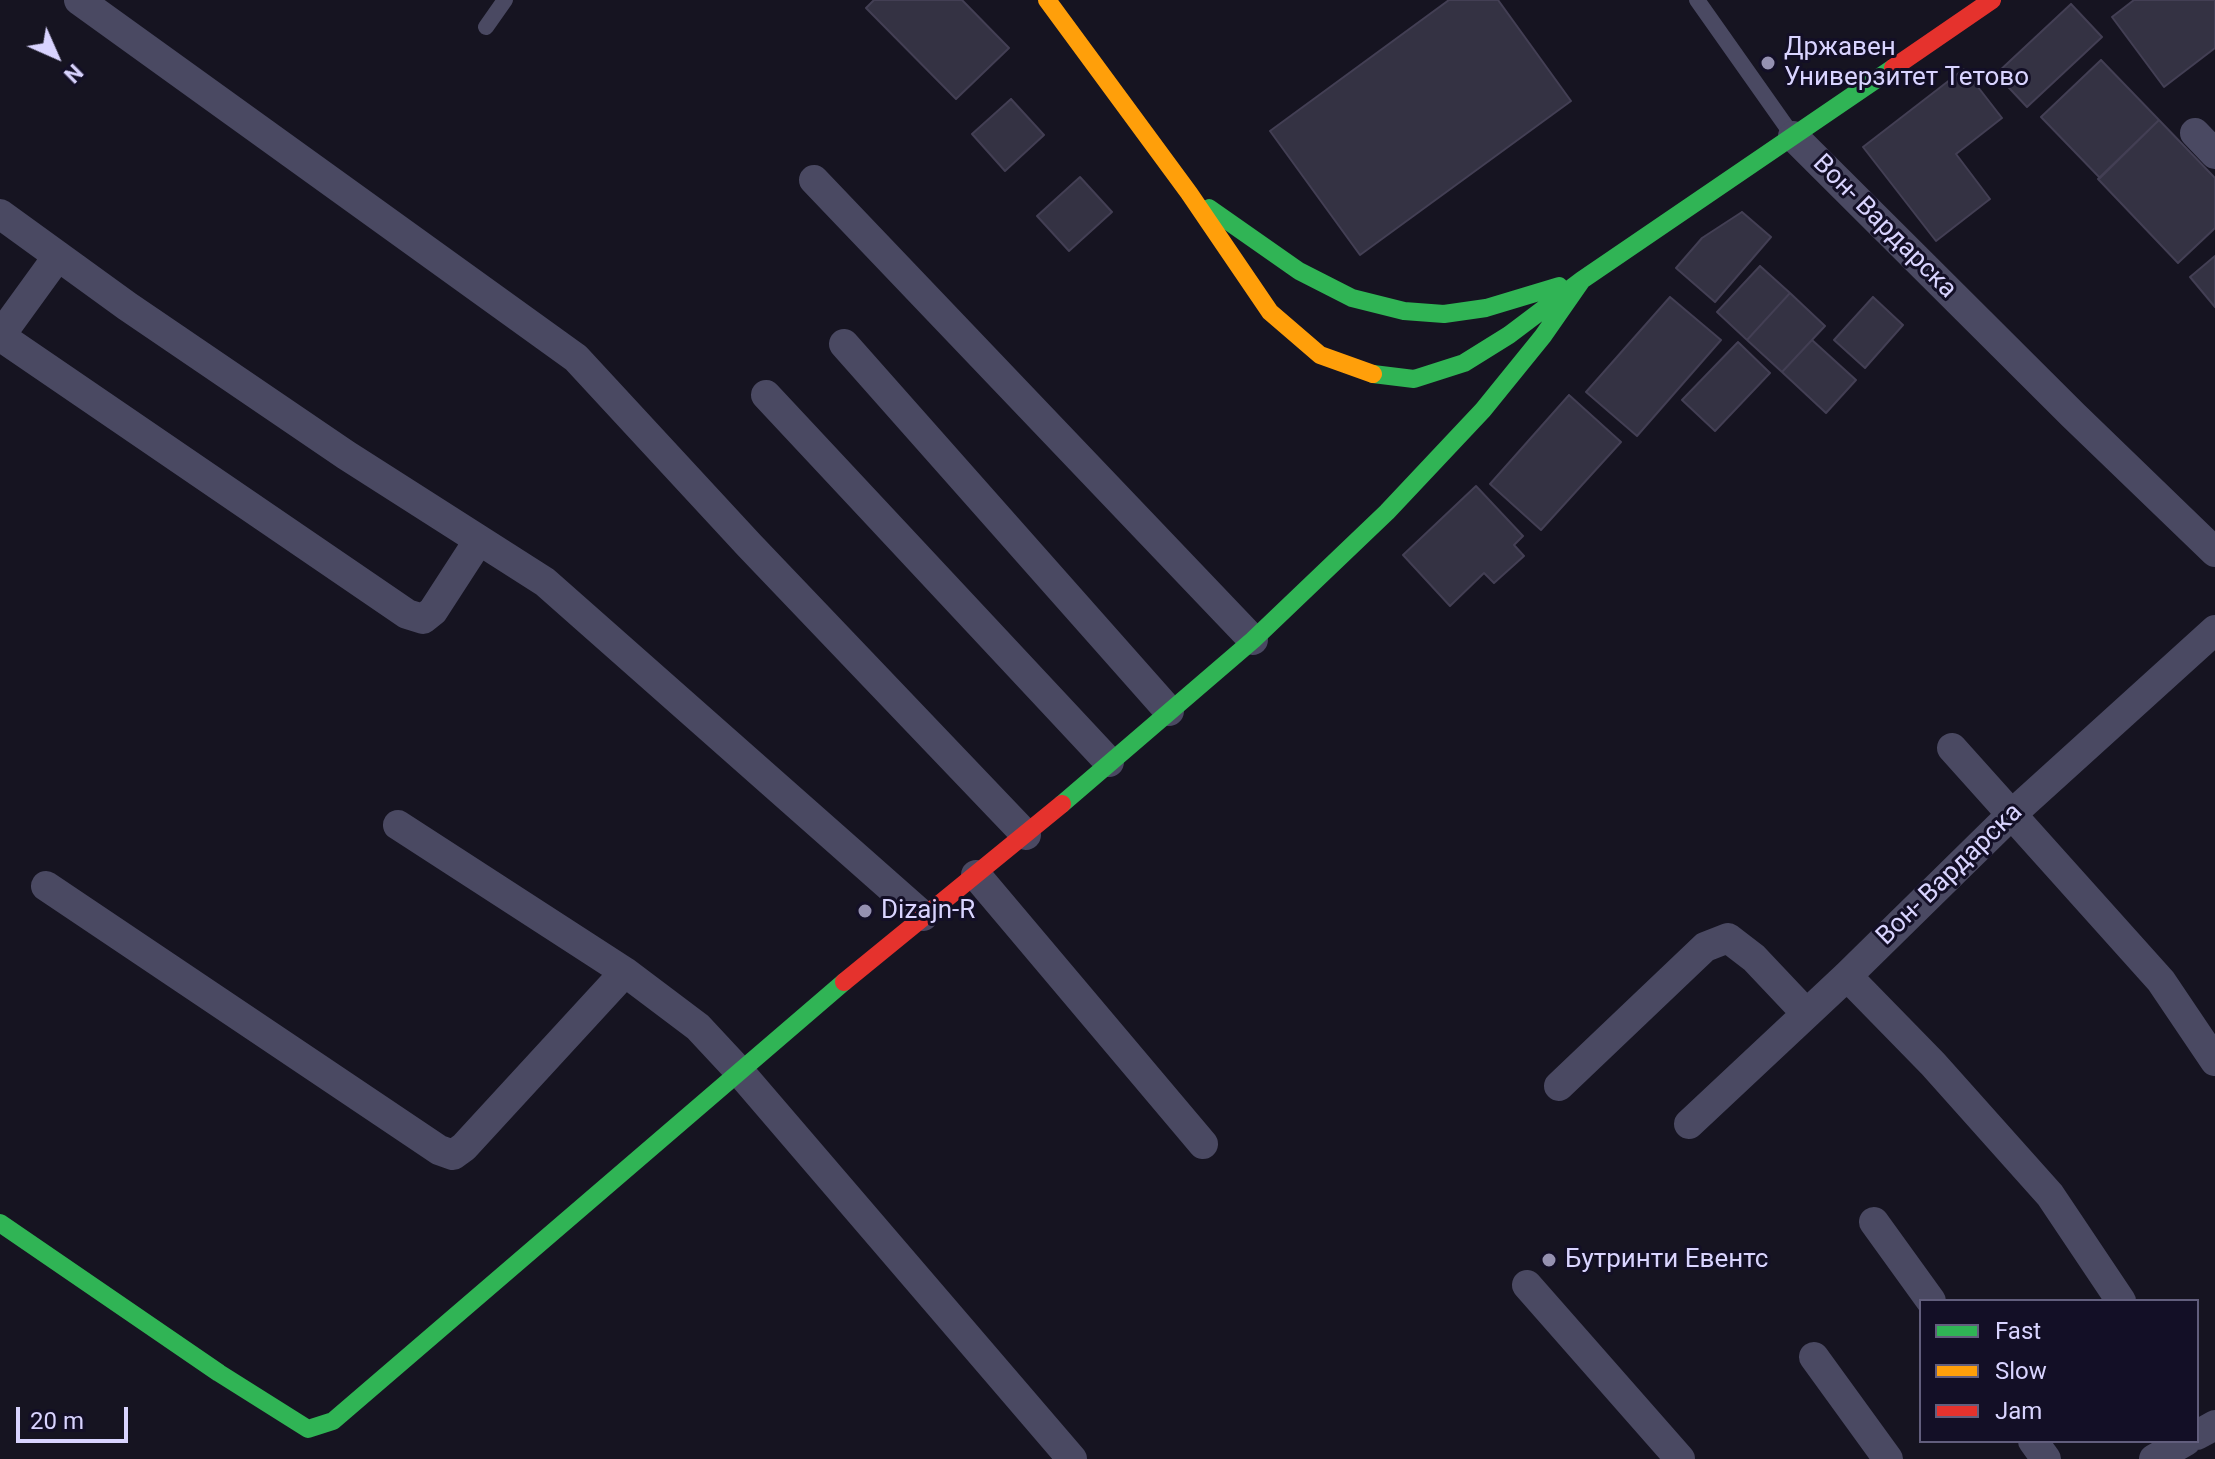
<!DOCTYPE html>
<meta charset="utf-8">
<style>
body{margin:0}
#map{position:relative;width:2215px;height:1459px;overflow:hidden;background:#161421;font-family:Roboto,sans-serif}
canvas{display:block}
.legend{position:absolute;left:1919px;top:1299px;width:280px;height:144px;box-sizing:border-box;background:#130f26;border:2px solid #625e7d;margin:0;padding:10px 14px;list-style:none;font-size:24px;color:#d9d4ff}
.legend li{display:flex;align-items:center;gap:16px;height:40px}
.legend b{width:40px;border:2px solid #625e7d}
.north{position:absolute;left:16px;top:16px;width:80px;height:80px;-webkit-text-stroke:6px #130f26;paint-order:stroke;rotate:135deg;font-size:22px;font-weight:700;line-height:32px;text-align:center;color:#d9d4ff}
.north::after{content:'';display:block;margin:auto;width:28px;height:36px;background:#d9d4ff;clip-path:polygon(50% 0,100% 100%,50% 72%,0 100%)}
.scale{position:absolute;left:16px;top:1407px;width:112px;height:36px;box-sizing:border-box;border:4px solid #d9d4ff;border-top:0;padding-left:10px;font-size:24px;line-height:28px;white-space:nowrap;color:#d9d4ff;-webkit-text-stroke:6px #130f26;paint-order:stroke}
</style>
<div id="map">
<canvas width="2215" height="1459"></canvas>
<ul class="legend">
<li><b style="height:10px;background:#30b455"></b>Fast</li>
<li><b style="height:10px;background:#ff9f0a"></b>Slow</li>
<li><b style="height:10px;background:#e5322d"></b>Jam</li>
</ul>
<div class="north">N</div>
<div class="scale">20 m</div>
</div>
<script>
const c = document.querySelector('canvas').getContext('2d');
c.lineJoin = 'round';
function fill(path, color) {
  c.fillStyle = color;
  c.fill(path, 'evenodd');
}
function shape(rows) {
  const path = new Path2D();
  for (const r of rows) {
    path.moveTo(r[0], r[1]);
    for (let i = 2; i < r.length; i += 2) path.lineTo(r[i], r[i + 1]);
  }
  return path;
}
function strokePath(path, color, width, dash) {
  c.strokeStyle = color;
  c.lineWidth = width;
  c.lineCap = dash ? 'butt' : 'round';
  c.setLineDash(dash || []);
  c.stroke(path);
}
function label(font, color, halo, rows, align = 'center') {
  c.font = font + ' Roboto,sans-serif';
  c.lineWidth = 6;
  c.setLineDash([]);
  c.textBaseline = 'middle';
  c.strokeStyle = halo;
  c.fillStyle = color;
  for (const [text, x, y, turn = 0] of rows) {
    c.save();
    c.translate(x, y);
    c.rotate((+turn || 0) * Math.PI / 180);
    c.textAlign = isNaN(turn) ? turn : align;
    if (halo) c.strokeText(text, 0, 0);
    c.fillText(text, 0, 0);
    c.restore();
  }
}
const building = shape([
 [874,0,962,0,1009,48,956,99,866,8,874,0],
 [1449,0,1498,0,1571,101,1360,255,1270,131,1449,0],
 [2134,0,2215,0,2215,48,2164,87,2112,17,2134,0],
 [2071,4,2102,37,2027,107,1996,74,2071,4],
 [2101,60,2159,120,2100,178,2041,117,2101,60],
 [1964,69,2002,118,1956,154,1990,199,1936,241,1863,147,1964,69],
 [1011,99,1044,135,1005,171,972,134,1011,99],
 [2159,120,2215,178,2215,228,2178,263,2098,179,2159,120],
 [1080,177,1112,212,1069,251,1037,216,1080,177],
 [1742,212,1771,237,1715,302,1676,268,1702,238,1742,212],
 [2215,256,2215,307,2190,277,2215,256],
 [1760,266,1790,293,1747,340,1717,312,1760,266],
 [1790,293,1825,326,1782,372,1747,340,1790,293],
 [1670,297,1721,340,1637,436,1586,392,1670,297],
 [1873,297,1903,325,1865,368,1834,340,1873,297],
 [1812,340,1856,380,1826,413,1782,372,1812,340],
 [1738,342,1770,373,1715,431,1682,400,1738,342],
 [1569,395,1621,442,1541,530,1490,484,1569,395],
 [1476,486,1523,536,1514,545,1524,556,1494,583,1484,573,1450,606,1403,555,1476,486]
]);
fill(building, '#343243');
strokePath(building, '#433f54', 2);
strokePath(shape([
 [1697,0,1793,136],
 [486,27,505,0]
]), '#4a4962', 16);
strokePath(shape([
 [79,0,576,358,749,545,1026,835],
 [2195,133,2215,154],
 [1793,136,2073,415,2215,552],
 [814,180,1253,640],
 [0,214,127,306,346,455,545,582,923,916],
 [0,336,407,614,423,619,433,611,479,540],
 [0,336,58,256],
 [844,344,1169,711],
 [766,395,1109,762],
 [1952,748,2161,981,2215,1061],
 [398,825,625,972,698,1027,739,1071,1072,1459],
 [976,875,1203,1144],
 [46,886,439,1150,453,1155,464,1147,625,972],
 [1847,976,1933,1064,2050,1195,2121,1301],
 [1559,1086,1705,947,1728,938,1754,958,1806,1013],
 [1689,1124,1847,976,2012,814,2215,630],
 [1874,1222,1931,1301],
 [1527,1285,1680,1459],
 [1814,1357,1888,1459],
 [2197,1435,2215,1425],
 [2033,1441,2046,1459],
 [2154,1459,2186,1441]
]), '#4a4962', 30);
strokePath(shape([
 [1209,208,1299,271,1352,298,1404,311,1444,314,1486,308,1559,286],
 [1373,374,1414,379,1464,363,1509,335,1582,280,1893,68],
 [1062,804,1253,640,1387,512,1483,410,1543,336,1582,280],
 [0,1223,219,1373,308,1429,333,1421,844,982]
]), '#30b455', 18);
strokePath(shape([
 [1047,0,1189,193,1270,312,1320,355,1373,374]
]), '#ff9f0a', 18);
strokePath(shape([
 [1893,68,1992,0],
 [844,982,1062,804]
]), '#e5322d', 18);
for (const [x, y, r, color] of [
 [1768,63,8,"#9591b1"],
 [865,911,8,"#9591b1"],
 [1549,1260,8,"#9591b1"]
]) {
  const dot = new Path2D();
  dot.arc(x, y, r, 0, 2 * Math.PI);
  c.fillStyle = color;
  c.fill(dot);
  strokePath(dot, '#130f26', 3);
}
label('26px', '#d9d4ff', '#130f26', [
 ["Државен",1784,48],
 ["Универзитет Тетово",1784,78],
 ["Dizajn-R",881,911],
 ["Бутринти Евентс",1565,1260]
], 'left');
label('26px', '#d9d4ff', '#130f26', [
 ["Вон- Вардарска",1884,227,45],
 ["Вон- Вардарска",1950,875,-44]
]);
</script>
